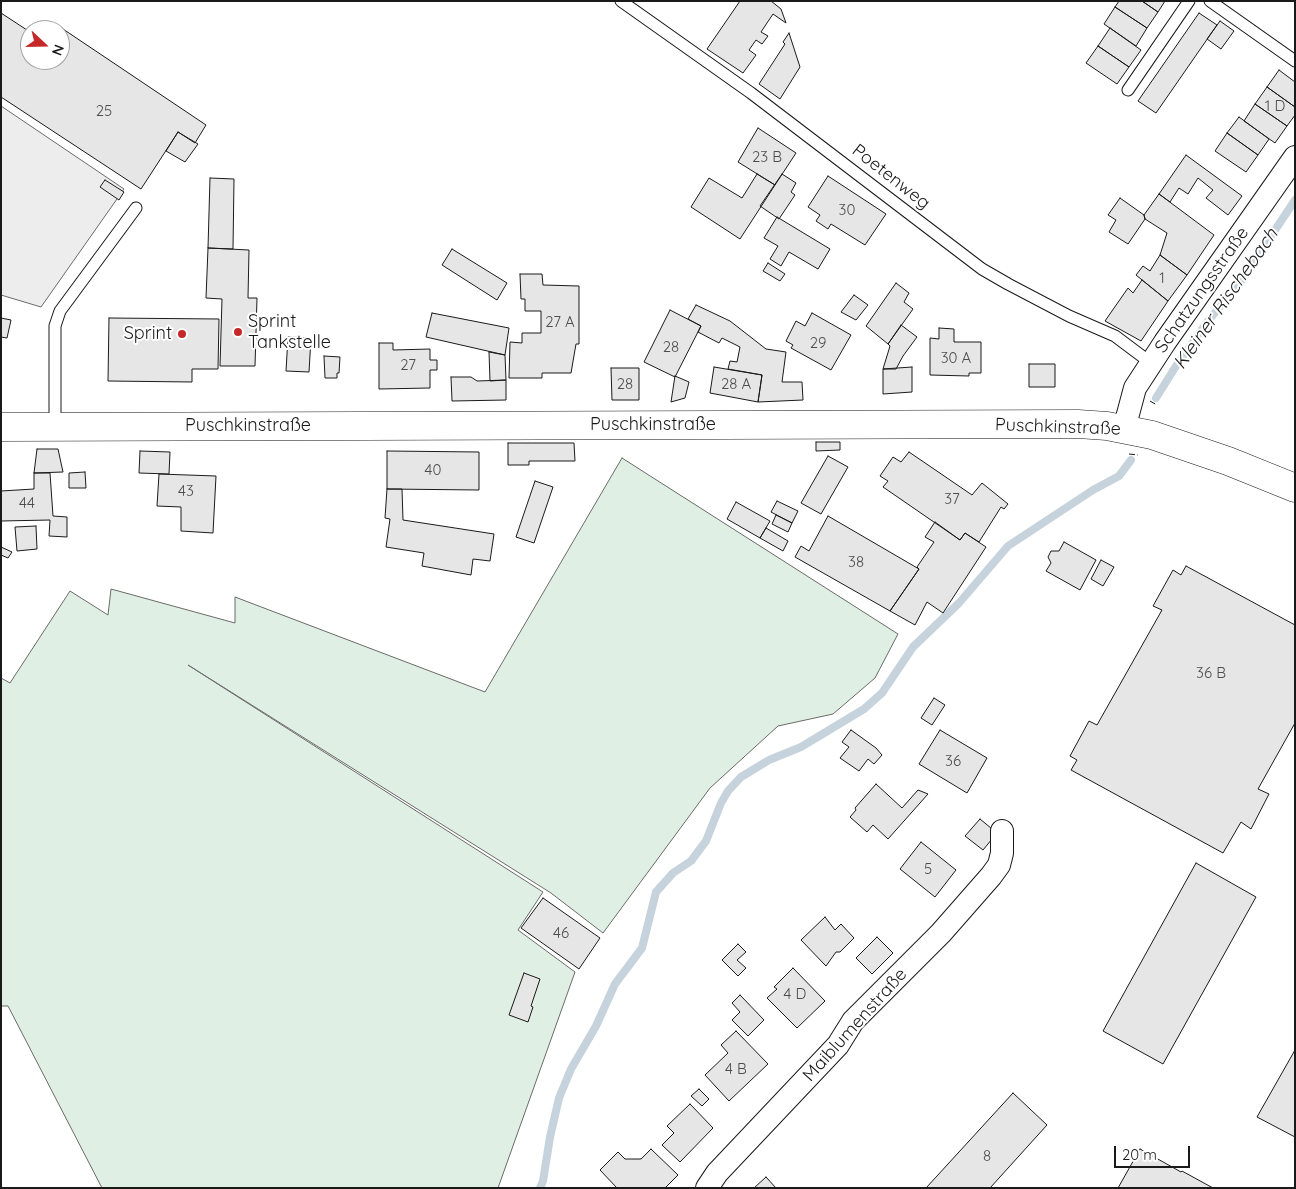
<!DOCTYPE html>
<meta charset="utf-8">
<style>
body{margin:0}
#map{position:relative;width:1296px;height:1189px;overflow:hidden;background:#fff;font-family:Quicksand,sans-serif}
canvas{display:block}
.frame{position:absolute;inset:0;border:2px solid #1a1a1a;pointer-events:none}
.north{position:absolute;left:20px;top:20px;width:50px;height:50px;box-sizing:border-box;background:#fff;border:1px solid #a3a3a3;border-radius:50%;rotate:111deg;font-size:14px;font-weight:700;line-height:20px;text-align:center;color:#1a1a1a}
.north::after{content:'';display:block;margin:auto;width:18px;height:22px;background:#c62828;clip-path:polygon(50% 0,100% 100%,50% 72%,0 100%)}
.scale{position:absolute;left:1114px;top:1146px;width:76px;height:22px;box-sizing:border-box;border:2px solid #1a1a1a;border-top:0;padding-left:6px;font-size:15px;line-height:18px;white-space:nowrap;color:#1a1a1a;-webkit-text-stroke:4px #fff;paint-order:stroke}
</style>
<div id="map">
<canvas width="1296" height="1189"></canvas>
<div class="frame"></div>
<div class="north">N</div>
<div class="scale">20 m</div>
</div>
<script>
const c = document.querySelector('canvas').getContext('2d');
c.lineJoin = 'round';
function fill(path, color) {
  c.fillStyle = color;
  c.fill(path, 'evenodd');
}
function shape(rows) {
  const path = new Path2D();
  for (const r of rows) {
    path.moveTo(r[0], r[1]);
    for (let i = 2; i < r.length; i += 2) path.lineTo(r[i], r[i + 1]);
  }
  return path;
}
function strokePath(path, color, width, dash) {
  c.strokeStyle = color;
  c.lineWidth = width;
  c.lineCap = dash ? 'butt' : 'round';
  c.setLineDash(dash || []);
  c.stroke(path);
}
function label(font, color, halo, rows, align = 'center') {
  c.font = font + ' Quicksand,sans-serif';
  c.lineWidth = 4;
  c.setLineDash([]);
  c.textBaseline = 'middle';
  c.strokeStyle = halo;
  c.fillStyle = color;
  for (const [text, x, y, turn = 0] of rows) {
    c.save();
    c.translate(x, y);
    c.rotate((+turn || 0) * Math.PI / 180);
    c.textAlign = isNaN(turn) ? turn : align;
    if (halo) c.strokeText(text, 0, 0);
    c.fillText(text, 0, 0);
    c.restore();
  }
}
const green = shape([
 [622,458,898,634,875,678,833,714,778,726,710,788,603,933,551,893,188,665,543,892,518,930,575,972,498,1188,102,1188,8,1006,1,1006,1,678,10,683,70,591,108,615,111,589,235,623,235,597,485,692,622,458]
]);
fill(green, '#e0efe3');
strokePath(green, '#6a6a6a', 1);
const parking = shape([
 [1,106,124,189,41,307,1,295,1,106]
]);
fill(parking, '#ededed');
strokePath(parking, '#6a6a6a', 1);
strokePath(shape([
 [1156,398,1176,366,1208,321,1242,280,1295,200],
 [540,1188,543,1181,550,1137,559,1098,571,1069,596,1026,615,984,642,948,656,892,673,873,691,861,706,841,721,803,728,791,741,777,769,760,801,747,864,709,882,693,913,647,959,603,1008,546,1093,490,1119,476,1131,460]
]), '#c6d2dc', 8);
const building = shape([
 [771,1,781,9,786,23,773,14,761,32,768,36,762,44,756,40,749,50,756,55,743,73,707,49,740,1,771,1],
 [1119,1,1142,1,1158,12,1147,28,1115,7,1119,1],
 [1142,1,1165,1,1158,12,1142,1],
 [1115,7,1147,28,1136,46,1104,24,1115,7],
 [1,13,30,32,30,60,60,60,60,30,54,30,57,25,206,125,195,143,178,132,141,189,1,97,1,13],
 [1199,13,1217,25,1156,113,1138,101,1199,13],
 [1220,21,1234,31,1221,49,1207,39,1220,21],
 [1110,28,1141,50,1129,67,1098,46,1110,28],
 [789,33,800,67,780,99,759,84,785,44,783,42,789,33],
 [1098,46,1129,67,1117,84,1086,63,1098,46],
 [1279,70,1295,82,1295,107,1267,87,1279,70],
 [1267,87,1295,107,1295,115,1287,126,1255,104,1267,87],
 [1255,104,1287,126,1275,143,1244,121,1255,104],
 [1239,117,1269,139,1258,155,1227,133,1239,117],
 [758,128,796,153,775,185,738,162,758,128],
 [178,132,198,144,185,162,166,151,178,132],
 [1227,133,1258,155,1246,172,1215,151,1227,133],
 [1186,155,1242,196,1228,215,1206,198,1213,190,1198,178,1188,194,1179,188,1170,202,1159,194,1186,155],
 [757,174,775,185,740,239,691,207,709,178,742,198,757,174],
 [782,174,796,183,791,192,795,195,779,219,760,206,782,174],
 [828,176,886,214,865,245,831,224,828,229,816,221,820,215,808,207,828,176],
 [210,178,234,179,233,249,208,248,210,178],
 [105,180,124,192,119,200,100,187,105,180],
 [1159,194,1214,235,1187,275,1160,255,1167,233,1145,219,1144,215,1159,194],
 [1120,198,1144,215,1145,219,1128,244,1109,232,1116,220,1108,215,1120,198],
 [777,217,830,249,818,269,789,252,781,266,770,259,778,246,764,238,777,217],
 [208,248,249,250,248,298,257,298,255,366,220,366,222,299,206,298,208,248],
 [452,249,507,283,497,300,442,265,452,249],
 [1160,255,1187,275,1168,301,1136,275,1143,266,1150,271,1160,255],
 [768,263,785,274,780,281,763,271,768,263],
 [520,274,542,274,543,285,579,286,579,344,576,344,571,373,542,373,542,378,509,378,510,342,522,343,522,333,541,333,541,311,525,311,525,299,521,299,520,274],
 [1142,280,1168,301,1141,341,1105,321,1128,288,1133,293,1142,280],
 [896,283,909,293,904,302,913,309,888,344,866,326,896,283],
 [854,295,868,305,856,320,841,312,854,295],
 [696,305,730,321,766,349,786,352,782,382,802,382,803,400,758,402,762,375,728,369,730,361,737,362,740,347,722,338,719,343,698,332,701,326,688,319,696,305],
 [670,310,701,326,675,377,644,362,670,310],
 [432,313,509,328,505,355,426,337,432,313],
 [812,313,851,335,831,370,791,348,793,345,786,341,796,321,805,326,812,313],
 [1,318,11,320,7,338,1,337,1,318],
 [109,318,219,319,218,369,192,369,192,382,108,381,109,318],
 [901,325,917,337,903,356,896,369,883,369,890,346,888,344,901,325],
 [939,328,954,329,954,342,981,342,981,373,969,373,969,376,930,375,930,338,939,339,939,328],
 [288,337,311,338,309,372,286,371,288,337],
 [379,343,393,343,393,350,430,349,430,360,437,360,437,370,430,370,430,388,379,389,379,343],
 [489,352,505,355,506,380,490,381,489,352],
 [324,356,340,357,339,373,337,373,337,378,325,378,324,356],
 [1029,364,1055,364,1055,387,1029,387,1029,364],
 [714,367,762,375,758,402,710,393,714,367],
 [912,367,912,392,883,394,883,369,912,367],
 [611,368,639,368,639,400,612,400,611,368],
 [675,376,689,382,685,398,671,402,675,376],
 [451,377,471,377,477,381,506,380,506,400,452,401,451,377],
 [816,442,840,442,840,450,816,451,816,442],
 [508,443,574,443,575,461,529,461,529,465,508,465,508,443],
 [37,449,58,449,63,472,34,473,37,449],
 [140,451,170,452,169,474,139,473,140,451],
 [387,451,479,452,479,490,387,489,387,451],
 [909,452,972,495,982,483,1008,504,1004,509,1001,507,979,542,965,533,960,540,883,487,888,481,880,476,893,457,901,462,909,452],
 [828,456,848,467,821,514,801,503,828,456],
 [85,472,86,488,69,488,69,473,85,472],
 [34,473,50,473,53,516,67,517,67,537,49,536,50,520,1,521,1,491,34,489,34,473],
 [159,474,216,476,213,533,181,531,181,507,157,506,159,474],
 [535,481,553,487,534,543,516,537,535,481],
 [387,489,402,489,403,520,494,534,490,561,473,559,471,575,422,566,424,553,386,547,390,519,385,518,387,489],
 [777,501,798,511,792,523,771,512,777,501],
 [736,502,770,521,760,538,727,519,736,502],
 [776,515,792,523,788,532,772,524,776,515],
 [828,516,919,569,890,611,795,557,801,546,809,551,828,516],
 [935,522,960,540,965,533,986,547,943,613,927,602,915,625,890,611,919,569,917,567,934,542,925,537,935,522],
 [36,526,37,549,17,551,15,527,36,526],
 [766,528,788,541,783,551,760,538,766,528],
 [1064,542,1096,560,1080,590,1046,571,1051,563,1048,557,1051,551,1059,551,1064,542],
 [1,547,12,552,8,558,1,555,1,547],
 [1101,560,1114,567,1103,586,1091,579,1101,560],
 [1186,566,1295,625,1295,723,1258,789,1269,794,1251,829,1241,822,1223,853,1071,770,1077,760,1070,756,1089,721,1097,725,1162,610,1153,606,1173,570,1181,575,1186,566],
 [934,698,945,705,932,725,921,718,934,698],
 [851,730,876,748,882,755,874,764,868,759,859,771,840,758,849,747,842,742,851,730],
 [940,730,987,758,967,793,919,764,940,730],
 [876,784,902,808,918,790,928,794,888,839,873,825,867,832,850,817,856,810,855,808,876,784],
 [980,819,997,833,983,850,965,836,980,819],
 [921,842,956,870,935,897,900,869,921,842],
 [1196,863,1256,897,1163,1064,1103,1031,1196,863],
 [543,898,600,938,579,969,521,928,543,898],
 [825,917,835,930,841,924,854,938,840,952,836,952,826,966,801,940,825,917],
 [877,937,893,953,872,974,856,958,877,937],
 [738,944,746,952,737,960,746,968,738,976,722,960,738,944],
 [793,968,825,1001,797,1028,767,998,777,989,774,987,793,968],
 [524,973,540,979,531,1006,533,1007,528,1022,509,1015,524,973],
 [740,995,764,1020,748,1036,732,1020,740,1012,732,1003,740,995],
 [736,1031,768,1064,729,1101,705,1075,728,1053,721,1045,736,1031],
 [1295,1050,1295,1137,1257,1117,1295,1050],
 [699,1089,709,1099,702,1106,691,1096,699,1089],
 [1013,1093,1047,1125,990,1188,926,1188,1013,1093],
 [690,1104,713,1128,680,1162,662,1145,674,1133,667,1126,690,1104],
 [651,1149,678,1175,665,1188,617,1188,600,1170,618,1152,625,1159,641,1159,651,1149],
 [1140,1149,1181,1172,1182,1171,1213,1188,1118,1188,1140,1149],
 [766,1177,776,1188,754,1188,766,1177]
]);
fill(building, '#e6e6e6');
strokePath(building, '#1a1a1a', 1);
const lane = shape([
 [621,1,751,93,982,269,1008,284,1069,316,1115,336,1151,363],
 [1210,1,1295,61],
 [1128,90,1189,1],
 [55,427,55,326,60,311,136,208]
]);
const street = shape([
 [1124,429,1135,388,1165,342,1295,157],
 [707,1188,717,1173,838,1045,853,1021,941,933,991,876,999,865,1002,853,1002,831]
]);
const secondary = shape([
 [1,427,1078,424,1107,426,1152,435,1228,461,1295,488]
]);
strokePath(lane, '#1a1a1a', 13);
strokePath(street, '#1a1a1a', 24);
strokePath(secondary, '#1a1a1a', 29);
strokePath(lane, '#fff', 11);
strokePath(street, '#fff', 22);
strokePath(secondary, '#fff', 28);
strokePath(shape([
 [1150,401,1157,405],
 [1129,454,1138,455]
]), '#1a1a1a', 1, [6, 2.5]);
for (const [x, y, r, color] of [
 [238,332,5,"#c62828"],
 [182,334,5,"#c62828"]
]) {
  const dot = new Path2D();
  dot.arc(x, y, r, 0, 2 * Math.PI);
  c.fillStyle = color;
  c.fill(dot);
  strokePath(dot, '#fff', 2);
}
label('15px', '#4d4d4d', null, [
 ["1 D",1275,106],
 ["25",104,111],
 ["23 B",767,157],
 ["30",847,210],
 ["1",1162,278],
 ["27 A",560,322],
 ["29",818,343],
 ["28",671,347],
 ["30 A",956,358],
 ["27",408,365],
 ["28",625,384],
 ["28 A",736,384],
 ["40",433,470],
 ["43",186,491],
 ["37",952,499],
 ["44",27,503],
 ["38",856,562],
 ["36 B",1211,673],
 ["36",953,761],
 ["5",928,869],
 ["46",561,933],
 ["4 D",795,994],
 ["4 B",736,1069],
 ["8",987,1156]
]);
label('18px', '#1a1a1a', '#fff', [
 ["Poetenweg",891,177,38],
 ["Schatzungsstraße",1202,290,-55],
 ["Puschkinstraße",653,425],
 ["Puschkinstraße",248,426],
 ["Puschkinstraße",1058,427,2],
 ["Maiblumenstraße",855,1025,-48]
]);
label('18px', '#1a1a1a', '#fff', [
 ["Sprint",248,322],
 ["Tankstelle",248,343],
 ["Sprint",172,334,"right"]
], 'left');
label('italic 19px', '#1a1a1a', '#fff', [
 ["Kleiner Rischebach",1226,299,-55]
]);
</script>
